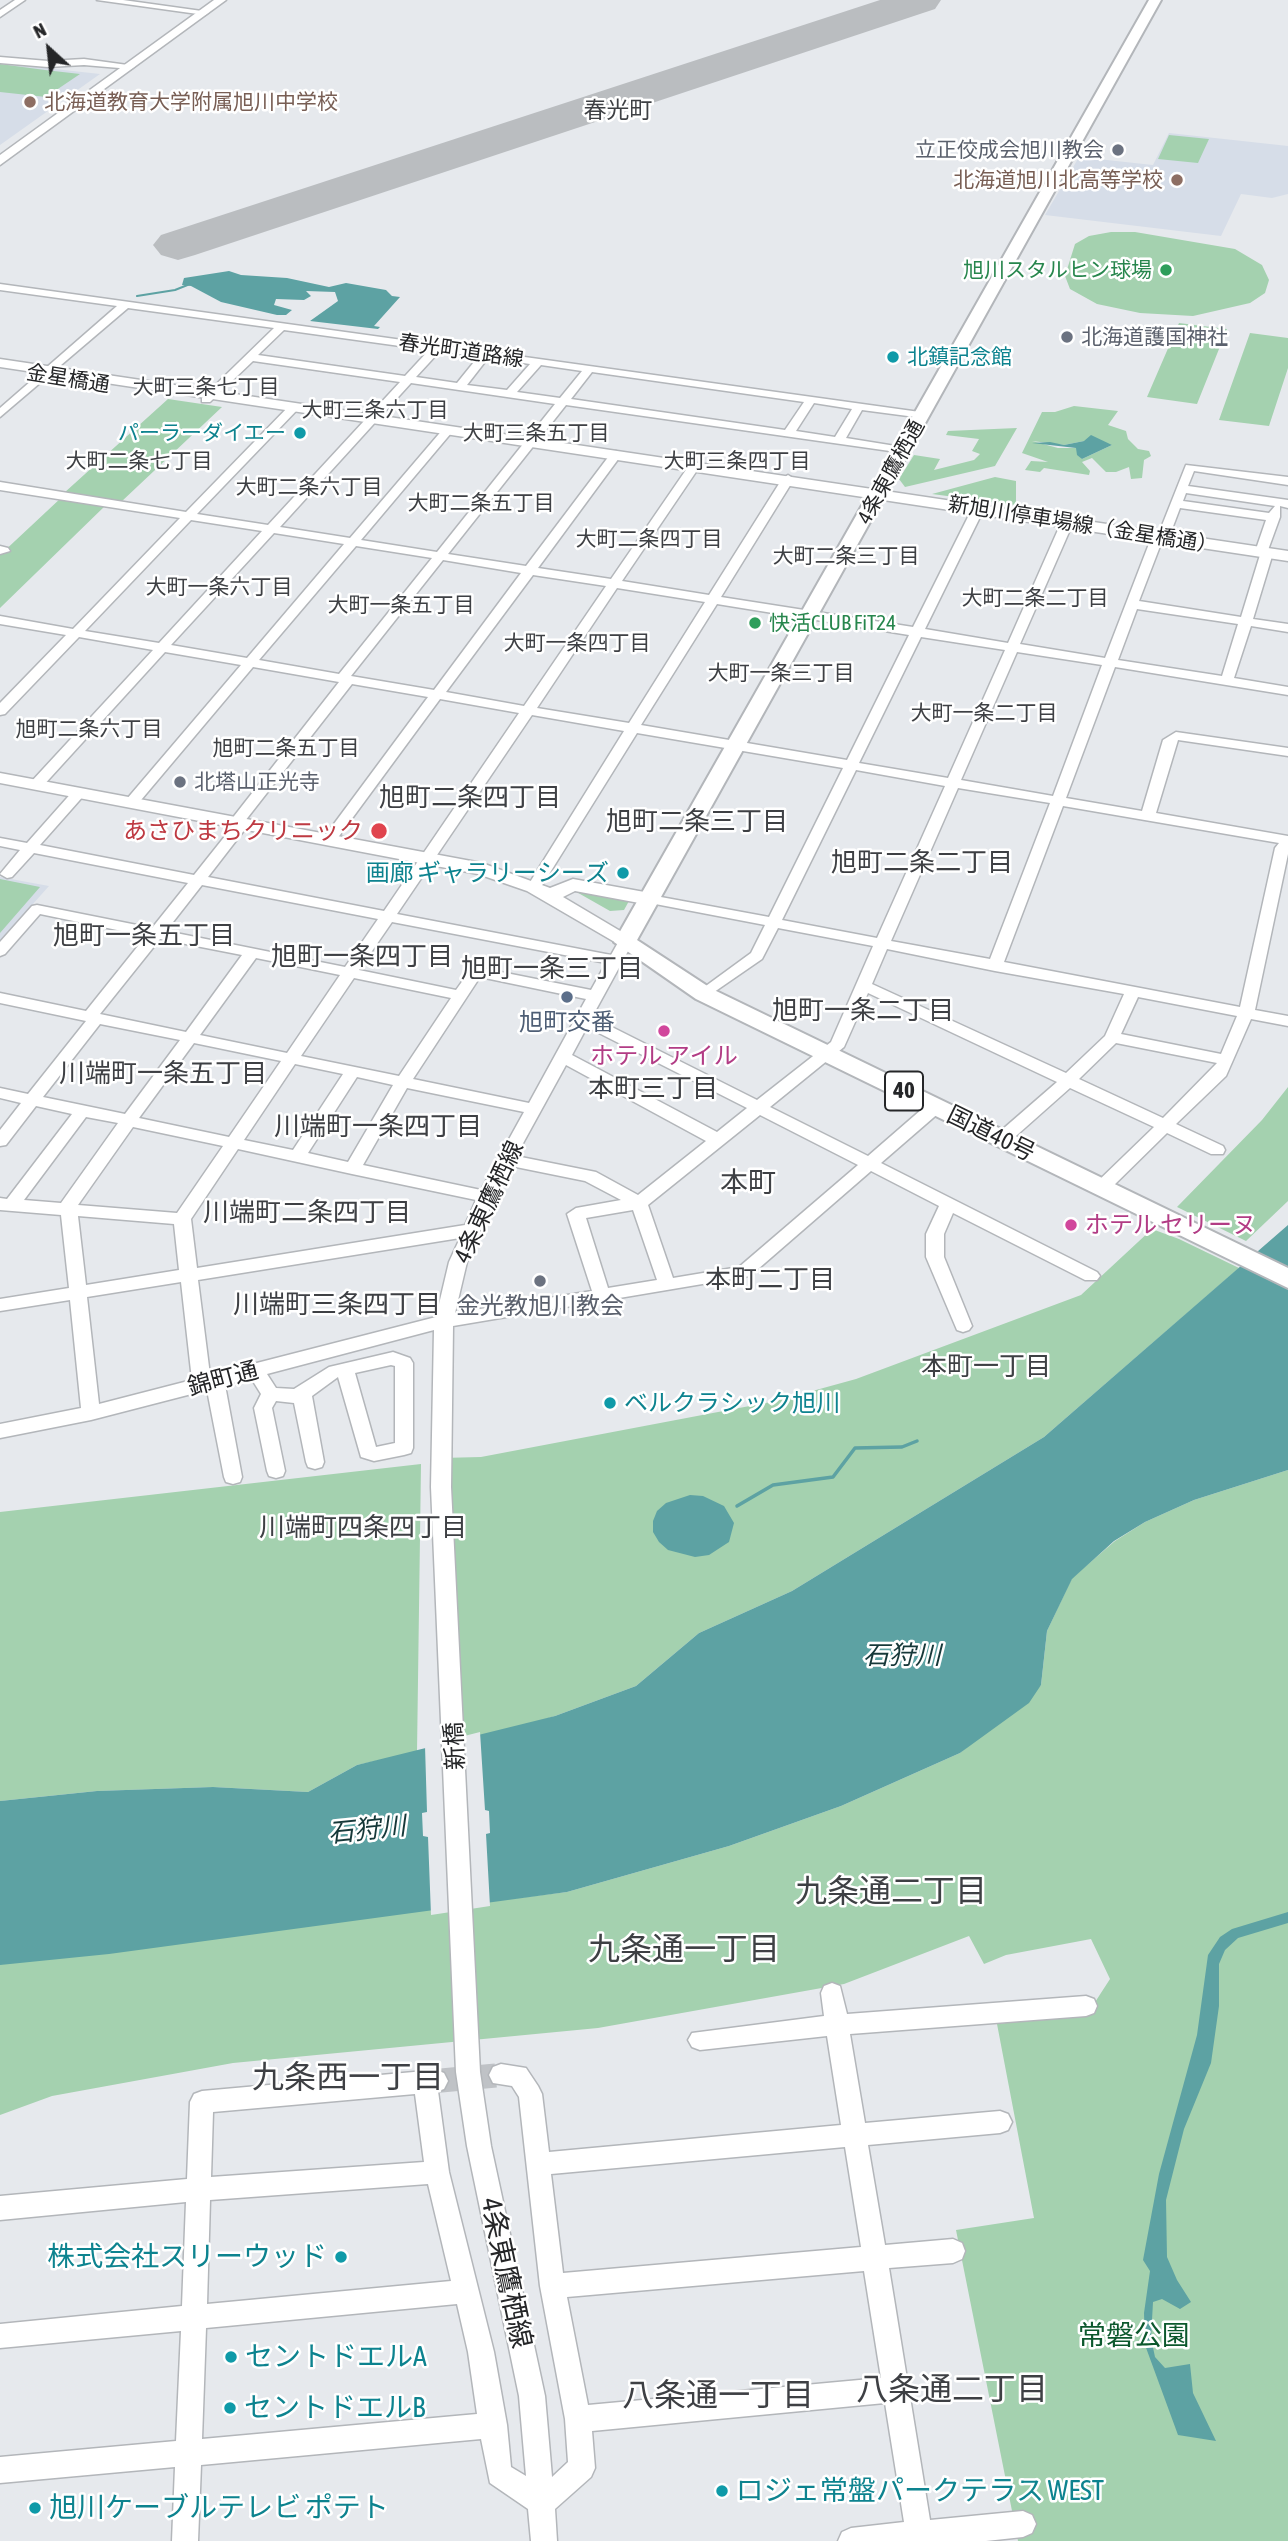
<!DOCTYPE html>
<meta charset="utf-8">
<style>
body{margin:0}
#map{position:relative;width:1288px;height:2541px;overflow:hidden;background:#e6e9ed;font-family:"Asap Condensed",sans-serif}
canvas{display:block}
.north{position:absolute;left:14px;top:14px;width:70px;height:70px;-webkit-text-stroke:5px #fff;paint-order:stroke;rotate:333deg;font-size:19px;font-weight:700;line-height:28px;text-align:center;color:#252628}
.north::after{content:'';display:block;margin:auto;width:24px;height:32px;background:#252628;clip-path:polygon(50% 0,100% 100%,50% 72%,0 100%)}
</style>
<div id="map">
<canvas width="1288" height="2541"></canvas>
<div class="north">N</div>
</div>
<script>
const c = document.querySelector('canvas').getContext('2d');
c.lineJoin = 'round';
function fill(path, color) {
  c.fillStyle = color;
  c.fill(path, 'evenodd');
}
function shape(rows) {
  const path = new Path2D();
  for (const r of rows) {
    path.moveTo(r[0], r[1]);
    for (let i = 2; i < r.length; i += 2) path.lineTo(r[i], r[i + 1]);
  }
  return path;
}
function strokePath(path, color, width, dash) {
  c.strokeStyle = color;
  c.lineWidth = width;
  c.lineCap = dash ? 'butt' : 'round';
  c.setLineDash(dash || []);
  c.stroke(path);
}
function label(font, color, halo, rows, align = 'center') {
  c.font = font + ' "Asap Condensed","Noto Sans JP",sans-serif';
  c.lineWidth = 5;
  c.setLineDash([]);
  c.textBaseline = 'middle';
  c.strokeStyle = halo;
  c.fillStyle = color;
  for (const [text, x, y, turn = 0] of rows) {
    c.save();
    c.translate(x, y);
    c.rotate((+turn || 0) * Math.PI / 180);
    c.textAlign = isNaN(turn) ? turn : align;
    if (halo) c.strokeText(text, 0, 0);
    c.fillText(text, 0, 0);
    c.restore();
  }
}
fill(shape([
 [0,63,100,74,0,145],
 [1169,133,1288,146,1288,194,1272,198,1241,194,1221,236,1045,215,1079,157,1153,165],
 [0,877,49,886,0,941]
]), '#d6dde8');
fill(shape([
 [0,64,45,70,80,74,46,97,0,92],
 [1169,135,1209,139,1198,163,1158,159],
 [1111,232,1135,232,1235,249,1262,265,1269,280,1265,293,1250,303,1193,316,1140,313,1097,304,1070,289,1065,276,1075,244,1089,236],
 [1179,323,1227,329,1197,404,1147,397],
 [1250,333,1288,338,1288,368,1269,426,1219,420],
 [168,399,222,407,121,502,64,493],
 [1074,406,1118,411,1108,425,1126,431,1128,439,1138,449,1149,451,1151,456,1144,460,1142,478,1131,479,1129,467,1116,472,1106,472,1092,458,1082,462,1090,471,1089,475,1044,468,1040,472,1025,470,1031,461,1048,462,1022,453,1042,412,1055,412],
 [1032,441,1064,445,1084,441,1112,445,1082,459,1077,448,1058,448],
 [1017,428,995,466,905,487,899,479,914,455,940,459,934,470,974,460,980,454,972,451,979,439,946,435,948,431],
 [995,477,1016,481,1016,505,932,494],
 [62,497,106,505,0,608,0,555],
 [0,879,40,887,0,933],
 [573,890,629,901,624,910,610,911],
 [1288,1087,1288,1201,1246,1241,1177,1207,1262,1120],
 [1152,1229,1179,1239,1239,1268,1044,1437,792,1591,699,1633,636,1686,555,1716,455,1748,441,1458,481,1457,776,1401,856,1379,1081,1295],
 [421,1464,417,1752,357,1765,308,1792,213,1787,97,1791,0,1801,0,1512],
 [1288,1470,1288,2541,1018,2541,956,2230,1034,2218,997,2024,1088,2013,1110,1979,1091,1939,1006,1955,984,1964,969,1936,844,1984,598,2028,233,2063,52,2096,0,2115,0,1961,567,1892,729,1846,841,1806,960,1753,1041,1685,1047,1631,1072,1578,1115,1541,1145,1522,1194,1500]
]), '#a4d1af');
fill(shape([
 [229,271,241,275,287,278,329,287,346,283,386,290,392,296,400,297,374,326,380,327,378,329,310,321,338,301,335,292,306,291,311,296,304,300,276,299,274,305,292,310,286,315,277,315,221,302,191,286,182,285,184,278],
 [1091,435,1112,445,1082,459,1077,455,1076,448,1032,443,1050,442,1064,445,1084,441],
 [1288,1225,1288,1470,1194,1500,1145,1522,1114,1541,1072,1579,1047,1631,1041,1685,1029,1703,960,1753,841,1806,729,1846,567,1892,109,1954,0,1965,0,1801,97,1791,213,1787,308,1792,357,1765,555,1716,636,1686,699,1633,792,1591,1044,1437],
 [690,1495,703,1496,724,1506,734,1523,729,1542,709,1555,695,1557,668,1550,659,1542,653,1532,653,1521,657,1511,666,1503],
 [1288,1912,1288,1923,1238,1938,1225,1950,1219,1964,1219,2006,1211,2063,1184,2129,1166,2200,1167,2257,1177,2280,1191,2302,1180,2309,1162,2299,1153,2302,1151,2338,1155,2357,1165,2368,1190,2364,1193,2393,1216,2441,1178,2435,1145,2345,1144,2313,1150,2271,1143,2260,1159,2174,1197,2035,1208,1955,1220,1937,1232,1929]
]), '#5da2a3');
fill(shape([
 [480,1732,485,1810,489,1811,490,1833,486,1834,490,1906,431,1915,428,1837,423,1836,422,1813,427,1812,425,1746]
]), '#e6e9ed');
strokePath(shape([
 [137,296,175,290,190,284]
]), '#5da2a3', 2);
strokePath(shape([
 [737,1506,773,1485,833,1477,855,1448,902,1447,917,1441]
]), '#5da2a3', 3.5);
fill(shape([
 [880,0,941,0,935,9,195,255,178,260,161,255,153,245,161,235,880,0]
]), '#babdc0');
strokePath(shape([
 [436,2081,501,2075]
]), '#bfc2c6', 24, [24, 12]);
const minor = shape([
 [15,0,25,0,0,17,0,10,15,0],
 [97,0,123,0,209,12,205,15,97,0],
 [0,57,48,61,84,59,135,66,131,69,84,65,48,67,0,63,0,57],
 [0,284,927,413,927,417,923,418,862,410,846,438,908,448,910,450,904,453,566,405,448,554,526,566,612,452,616,451,622,454,538,568,611,579,690,464,694,463,700,466,622,581,709,595,782,479,788,475,794,479,721,597,913,627,972,509,978,505,984,509,925,629,1008,643,1061,523,1067,519,1073,523,1020,644,1105,658,1152,536,1159,533,1186,465,1288,477,1288,485,1194,471,1188,486,1288,500,1288,508,1280,506,1280,517,1268,550,1273,553,1253,619,1288,624,1288,632,1251,626,1234,678,1288,687,1288,695,1115,667,1066,798,1142,811,1163,740,1176,732,1288,748,1288,756,1178,740,1156,813,1288,836,1288,854,1255,1010,1288,1016,1288,1026,1251,1019,1226,1076,1176,1124,1223,1146,1225,1150,1223,1154,1211,1154,1167,1133,1107,1192,1095,1192,1093,1188,1095,1184,1154,1127,1070,1088,1008,1143,996,1143,994,1139,996,1135,1057,1082,868,993,844,1047,770,1107,868,1156,929,1103,941,1103,943,1107,941,1111,881,1163,1097,1272,1100,1276,1097,1280,1085,1280,953,1213,944,1234,944,1257,972,1326,969,1330,963,1332,957,1330,926,1257,926,1234,939,1206,871,1171,750,1276,453,1326,451,1487,480,2072,491,2146,545,2396,552,2477,568,2462,565,2419,540,2286,519,2097,512,2086,493,2083,489,2075,493,2067,501,2064,526,2068,538,2086,542,2094,549,2152,841,2125,827,2036,700,2050,692,2047,688,2040,692,2033,824,2016,821,1993,824,1986,832,1983,840,1986,847,2014,1086,1996,1094,1999,1097,2006,1094,2013,1086,2016,850,2034,865,2123,1000,2111,1008,2114,1012,2122,1008,2130,1000,2133,868,2145,885,2245,953,2239,962,2243,965,2251,962,2259,953,2263,889,2268,930,2520,1023,2511,1032,2515,1036,2524,1032,2533,1023,2537,986,2541,838,2541,842,2532,851,2528,904,2522,885,2403,592,2431,595,2468,591,2477,555,2509,557,2541,531,2541,528,2509,490,2483,481,2439,201,2465,198,2541,172,2541,175,2467,0,2483,0,2457,176,2441,181,2331,0,2348,0,2324,182,2306,186,2202,0,2220,0,2196,187,2179,190,2102,194,2094,202,2091,436,2070,444,2073,448,2081,444,2089,438,2091,449,2172,494,2352,507,2425,511,2467,526,2476,519,2396,467,2146,456,2072,431,1487,434,1330,267,1374,276,1388,294,1389,329,1367,393,1352,410,1358,413,1363,413,1448,411,1453,404,1455,374,1461,361,1457,338,1377,312,1396,324,1462,322,1467,315,1469,308,1467,306,1462,294,1403,276,1401,272,1408,285,1471,283,1476,276,1478,269,1476,267,1471,254,1408,261,1394,251,1378,225,1385,242,1477,240,1482,233,1484,226,1482,224,1477,207,1390,91,1420,0,1438,0,1424,81,1408,70,1300,0,1311,0,1299,69,1288,61,1215,0,1210,0,1198,7,1199,72,1114,36,1106,6,1145,0,1146,0,1130,21,1103,0,1098,0,1088,28,1094,86,1021,0,1003,0,993,86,1011,146,936,40,914,5,954,0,956,0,942,32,906,37,905,152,928,188,883,34,853,12,877,7,878,0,874,20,850,0,846,0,838,27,843,74,790,79,789,86,793,40,845,194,875,233,826,229,823,231,820,339,682,253,667,136,806,131,807,126,806,126,800,241,665,165,652,41,788,31,788,31,782,153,650,79,637,5,714,0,715,0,703,66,635,0,624,0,616,73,629,180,518,0,490,0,482,186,512,290,405,294,404,298,405,298,409,197,514,268,525,400,382,253,361,210,402,202,402,202,398,274,328,128,308,0,417,0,408,117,306,0,290,0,284],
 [284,330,429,350,405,376,258,355,284,330],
 [440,351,478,357,457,383,416,377,440,351],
 [488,358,530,364,507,390,467,385,488,358],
 [541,365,582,371,560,398,517,392,541,365],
 [592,372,804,402,785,430,571,399,592,372],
 [411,383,555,404,437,552,361,540,452,432,452,428,448,427,444,428,350,538,280,527,411,383],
 [814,403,852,409,835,437,796,431,814,403],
 [1186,493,1275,506,1269,513,1183,501,1186,493],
 [1180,508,1266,520,1255,552,1260,555,1241,617,1139,601,1162,541,1169,537,1180,508],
 [191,520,262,531,159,643,85,631,191,520],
 [274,533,344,544,247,658,171,645,274,533],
 [356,546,432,558,339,674,259,660,356,546],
 [443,560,521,573,434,690,351,676,443,560],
 [533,575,606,586,524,706,446,692,533,575],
 [617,588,705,602,629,723,537,708,617,588],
 [717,604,909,635,847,760,641,725,717,604],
 [1137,609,1238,624,1222,676,1118,660,1137,609],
 [921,637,1005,650,948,778,859,763,921,637],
 [1017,652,1102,665,1053,796,961,780,1017,652],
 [352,684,428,697,322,840,329,844,334,843,440,699,519,713,384,911,208,877,249,824,245,821,352,684],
 [532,715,624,731,527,887,534,891,541,887,637,733,843,768,769,917,650,895,643,899,650,903,765,925,751,953,699,991,696,994,699,997,704,999,762,959,778,928,873,946,831,1042,757,1100,592,1017,633,942,630,939,620,939,611,955,397,914,532,715],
 [856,770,945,786,877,938,782,920,856,770],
 [958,788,1050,803,990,959,891,941,958,788],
 [1063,806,1279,843,1275,848,1240,1007,1004,962,1063,806],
 [202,885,378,919,345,967,166,931,202,885],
 [392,922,606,963,591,990,476,967,471,969,456,990,359,970,392,922],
 [160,939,242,955,186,1032,100,1014,160,939],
 [887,949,995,971,1124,994,1105,1036,1066,1073,872,984,887,949],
 [256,958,340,975,287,1053,200,1035,256,958],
 [480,977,586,999,529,1103,413,1079,480,977],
 [354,978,451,998,399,1076,301,1056,354,978],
 [1138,997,1237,1016,1221,1054,1121,1034,1138,997],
 [100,1024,180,1040,125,1114,43,1097,100,1024],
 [587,1027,747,1108,717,1132,572,1055,587,1027],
 [194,1043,281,1061,229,1137,139,1118,194,1043],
 [1116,1043,1217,1063,1163,1118,1079,1079,1116,1043],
 [295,1064,343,1074,293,1150,244,1140,295,1064],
 [566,1065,706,1141,638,1195,596,1172,516,1156,566,1065],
 [357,1077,393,1085,348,1162,308,1153,357,1077],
 [407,1088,524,1112,481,1190,363,1165,407,1088],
 [760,1115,858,1165,739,1267,673,1278,648,1205,760,1115],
 [86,1117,118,1123,61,1203,24,1200,86,1117],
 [133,1127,223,1146,177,1213,78,1205,133,1127],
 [238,1149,352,1174,476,1200,465,1225,197,1268,191,1219,238,1149],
 [511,1166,585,1181,621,1200,576,1208,567,1214,592,1291,455,1313,467,1262,494,1197,511,1166],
 [633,1210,657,1280,608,1288,586,1218,633,1210],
 [78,1216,174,1224,179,1270,86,1285,78,1216],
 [460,1238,449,1262,436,1317,210,1375,198,1280,460,1238],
 [181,1282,192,1380,99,1404,87,1297,181,1282],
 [391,1365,395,1366,395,1443,376,1447,355,1373,391,1365],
 [415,2094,424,2162,211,2177,213,2112,415,2094],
 [845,2147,861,2247,563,2273,551,2174,845,2147],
 [428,2184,451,2281,207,2304,210,2200,428,2184],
 [864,2271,881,2378,588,2405,567,2297,864,2271],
 [457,2304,468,2352,477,2414,202,2439,206,2328,457,2304],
 [0,546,8,548,10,551,0,554,0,546]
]);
const major = shape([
 [214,0,226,0,0,165,0,155,214,0],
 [0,359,1288,551,1288,561,0,367,0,359],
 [0,773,482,863,550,888,573,879,650,893,660,899,650,905,575,891,563,897,632,938,635,942,632,946,625,948,527,891,478,874,0,783,0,773]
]);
const highway = shape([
 [1149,0,1161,0,637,940,712,989,1288,1268,1288,1288,696,999,614,942,1149,0]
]);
strokePath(minor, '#b3b6ba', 3);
strokePath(major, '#b3b6ba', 3);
strokePath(highway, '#b3b6ba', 4);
fill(minor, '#fff');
fill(major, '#fff');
fill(highway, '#fff');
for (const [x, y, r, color] of [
 [30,102,7,"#8d6e63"],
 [1118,150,7,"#6b7280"],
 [1177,180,7,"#8d6e63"],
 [1166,270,7,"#2e9e5b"],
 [1067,337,7,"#6b7280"],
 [893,357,7,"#0f9aa8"],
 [300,433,7,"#0f9aa8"],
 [755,623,7,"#2e9e5b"],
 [180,782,7,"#6b7280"],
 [379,831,9,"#e0444e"],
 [623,873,7,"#0f9aa8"],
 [567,997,7,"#5c6f8a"],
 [664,1031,7,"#d1479c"],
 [1071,1225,7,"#d1479c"],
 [540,1281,7,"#6b7280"],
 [610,1403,7,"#0f9aa8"],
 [341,2257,7,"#0f9aa8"],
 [231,2357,7,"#0f9aa8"],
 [230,2408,7,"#0f9aa8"],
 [722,2491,7,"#0f9aa8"],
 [35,2508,7,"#0f9aa8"]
]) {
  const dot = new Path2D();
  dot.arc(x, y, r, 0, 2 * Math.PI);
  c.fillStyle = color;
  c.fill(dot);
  strokePath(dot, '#fff', 2.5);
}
label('21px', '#785e54', '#fff', [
 ["北海道教育大学附属旭川中学校",44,102],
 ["北海道旭川北高等学校",1163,180,"right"]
], 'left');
label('21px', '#5b616d', '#fff', [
 ["立正佼成会旭川教会",1104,150,"right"],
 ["北海道護国神社",1081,337],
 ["北塔山正光寺",194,782]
], 'left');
label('21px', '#27864d', '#fff', [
 ["旭川スタルヒン球場",1152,270],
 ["快活CLUB FiT24",769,623,"left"]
], 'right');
label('21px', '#252628', '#fff', [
 ["春光町道路線",461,351,8],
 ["金星橋通",68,379,9],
 ["4条東鷹栖通",891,472,-61],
 ["新旭川停車場線（金星橋通）",1083,525,9]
]);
label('21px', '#0d838f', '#fff', [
 ["北鎮記念館",907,357],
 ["パーラーダイエー",286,433,"right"]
], 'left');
label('21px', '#3e4044', '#fff', [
 ["大町三条七丁目",206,387],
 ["大町三条六丁目",375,410],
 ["大町三条五丁目",536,433],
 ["大町二条七丁目",139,461],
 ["大町三条四丁目",737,461],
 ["大町二条六丁目",309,487],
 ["大町二条五丁目",481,503],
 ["大町二条四丁目",649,539],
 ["大町二条三丁目",846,556],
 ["大町一条六丁目",219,587],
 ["大町二条二丁目",1035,598],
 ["大町一条五丁目",401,605],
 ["大町一条四丁目",577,643],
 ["大町一条三丁目",781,673],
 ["大町一条二丁目",984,713],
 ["旭町二条六丁目",89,729],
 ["旭町二条五丁目",286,748]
]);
label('23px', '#3e4044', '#fff', [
 ["春光町",618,111]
]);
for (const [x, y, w] of [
 [904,1091,38]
]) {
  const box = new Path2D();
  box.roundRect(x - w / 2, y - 19.5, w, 39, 5);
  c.fillStyle = '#fff';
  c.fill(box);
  strokePath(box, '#252628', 2);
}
label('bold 23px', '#252628', null, [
 ["40",904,1091]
]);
label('24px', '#be3a42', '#fff', [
 ["あさひまちクリニック",363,831]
], 'right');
label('24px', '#0d838f', '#fff', [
 ["画廊 ギャラリーシーズ",609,873],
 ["ベルクラシック旭川",624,1403,"left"]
], 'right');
label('24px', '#4e5e75', '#fff', [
 ["旭町交番",567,1022]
]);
label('24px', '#b23c85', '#fff', [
 ["ホテル アイル",664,1056],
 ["ホテル セリーヌ",1085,1225,"left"]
]);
label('24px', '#252628', '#fff', [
 ["国道40号",991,1134,26],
 ["4条東鷹栖線",489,1202,-65],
 ["錦町通",223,1379,-15],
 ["新橋",455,1746,-93]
]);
label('24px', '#5b616d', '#fff', [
 ["金光教旭川教会",540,1306]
]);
label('26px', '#3e4044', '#fff', [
 ["旭町二条四丁目",470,798],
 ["旭町二条三丁目",697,822],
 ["旭町二条二丁目",922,863],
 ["旭町一条五丁目",144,936],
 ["旭町一条四丁目",362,957],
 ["旭町一条三丁目",552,969],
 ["旭町一条二丁目",863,1011],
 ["川端町一条五丁目",163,1074],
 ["本町三丁目",653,1089],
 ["川端町一条四丁目",378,1127],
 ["川端町二条四丁目",307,1213],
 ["本町二丁目",770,1280],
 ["川端町三条四丁目",337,1305],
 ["本町一丁目",986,1367],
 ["川端町四条四丁目",363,1528]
]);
label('italic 26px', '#163839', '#fff', [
 ["石狩川",902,1656],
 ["石狩川",367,1830,-6]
]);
label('28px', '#3e4044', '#fff', [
 ["本町",748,1183]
]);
label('28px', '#0d838f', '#fff', [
 ["株式会社スリーウッド",327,2257,"right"],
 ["セントドエルA",245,2357],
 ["セントドエルB",244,2408],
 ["ロジェ常盤パークテラス WEST",736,2491],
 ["旭川ケーブルテレビ ポテト",49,2508]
], 'left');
label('28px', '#252628', '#fff', [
 ["4条東鷹栖線",506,2273,78]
]);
label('28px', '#0c582d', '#fff', [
 ["常磐公園",1134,2336]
]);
label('32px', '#3e4044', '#fff', [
 ["九条通二丁目",891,1892],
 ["九条通一丁目",684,1950],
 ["九条西一丁目",348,2078],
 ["八条通二丁目",952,2390],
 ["八条通一丁目",718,2396]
]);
</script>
